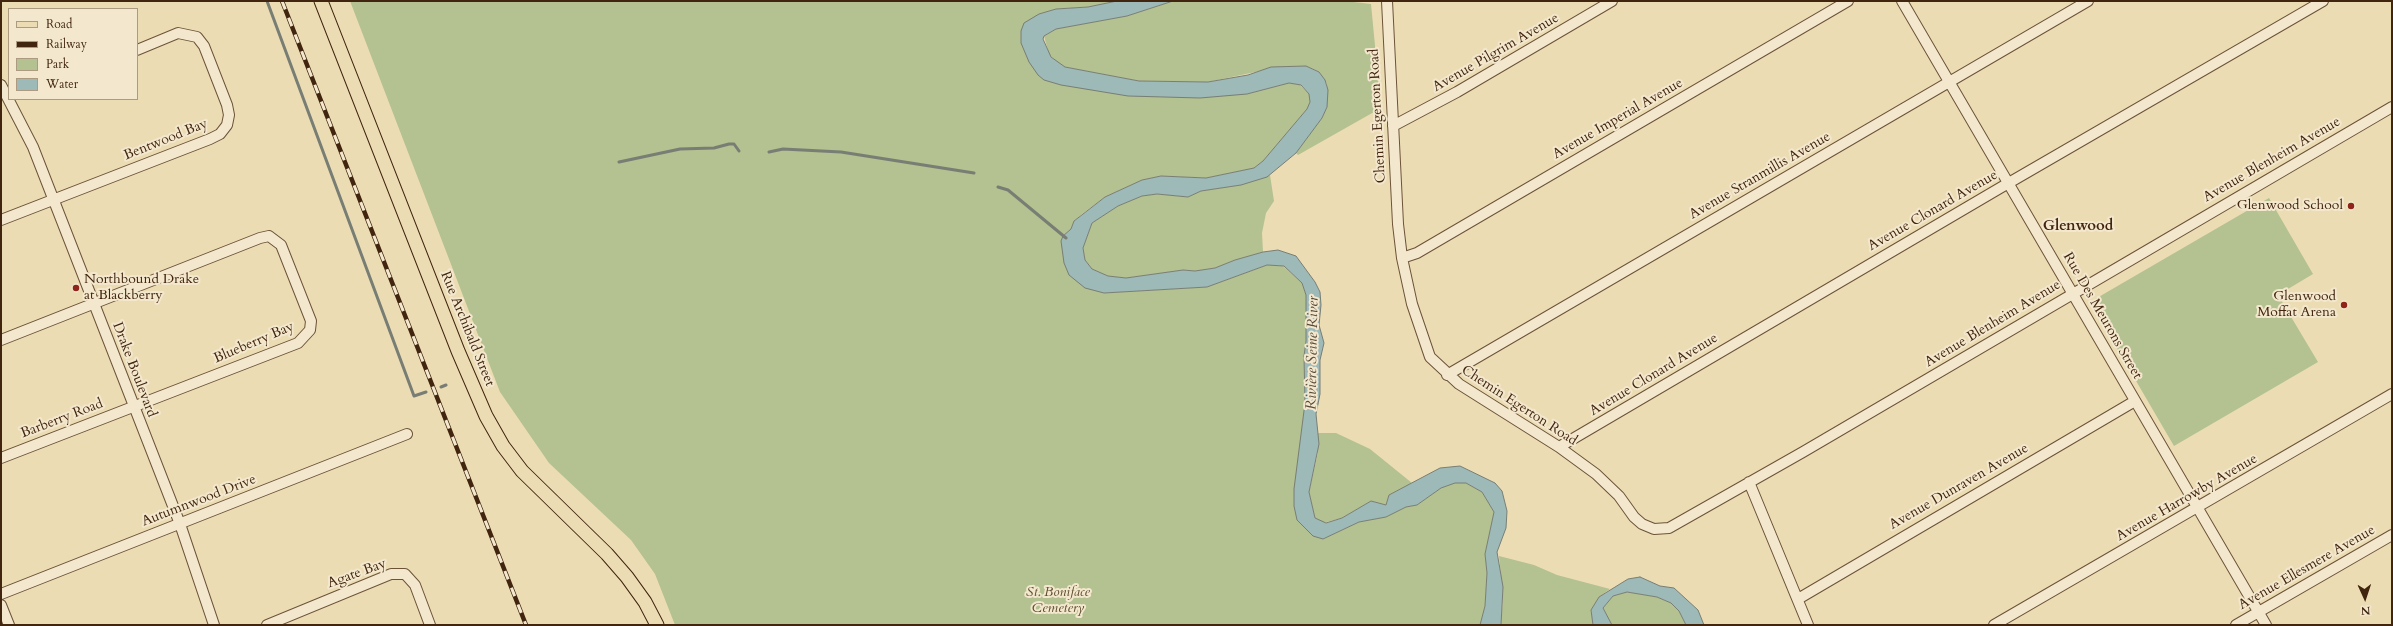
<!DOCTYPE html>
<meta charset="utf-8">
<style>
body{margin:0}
#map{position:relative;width:2393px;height:626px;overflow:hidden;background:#ecdcb4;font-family:Cardo,serif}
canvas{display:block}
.frame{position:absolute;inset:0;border:2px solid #41250e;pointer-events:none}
.legend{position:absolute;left:8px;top:8px;width:130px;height:92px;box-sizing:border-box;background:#f3e8ce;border:1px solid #ac9a81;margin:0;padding:5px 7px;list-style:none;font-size:12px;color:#41250e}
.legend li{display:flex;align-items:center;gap:8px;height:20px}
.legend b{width:20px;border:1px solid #ac9a81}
.north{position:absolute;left:2345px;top:578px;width:40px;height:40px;-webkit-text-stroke:3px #f3e8ce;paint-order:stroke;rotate:177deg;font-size:11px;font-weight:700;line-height:16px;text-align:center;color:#41250e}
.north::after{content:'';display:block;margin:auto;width:14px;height:18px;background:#41250e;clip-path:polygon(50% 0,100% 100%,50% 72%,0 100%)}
</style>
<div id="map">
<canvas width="2393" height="626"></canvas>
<div class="frame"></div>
<ul class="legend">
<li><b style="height:5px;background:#ecdcb4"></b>Road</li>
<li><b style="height:5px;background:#41250e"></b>Railway</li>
<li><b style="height:11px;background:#b4c190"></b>Park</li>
<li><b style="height:11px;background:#9db9b8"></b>Water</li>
</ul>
<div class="north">N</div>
</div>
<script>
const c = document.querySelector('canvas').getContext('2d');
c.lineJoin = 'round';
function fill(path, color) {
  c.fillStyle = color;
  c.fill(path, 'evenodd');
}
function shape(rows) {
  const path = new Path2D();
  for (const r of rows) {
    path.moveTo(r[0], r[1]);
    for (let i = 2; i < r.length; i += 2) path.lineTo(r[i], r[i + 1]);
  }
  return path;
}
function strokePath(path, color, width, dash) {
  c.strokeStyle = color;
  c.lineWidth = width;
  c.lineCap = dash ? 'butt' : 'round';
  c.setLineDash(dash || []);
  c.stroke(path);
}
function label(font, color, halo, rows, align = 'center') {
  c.font = font + ' Cardo,serif';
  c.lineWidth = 4;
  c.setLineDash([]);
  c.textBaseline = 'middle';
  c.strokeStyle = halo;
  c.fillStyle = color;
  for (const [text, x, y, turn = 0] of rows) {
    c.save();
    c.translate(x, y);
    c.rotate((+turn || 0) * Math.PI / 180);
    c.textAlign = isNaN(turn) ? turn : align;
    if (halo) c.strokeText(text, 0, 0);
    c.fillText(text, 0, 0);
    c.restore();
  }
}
fill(shape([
 [350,1,1117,1,1088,7,1056,9,1039,14,1038,75,1247,94,1289,83,1300,85,1309,94,1310,102,1307,109,1263,161,1254,168,1206,178,1161,176,1142,180,1105,197,1082,214,1074,221,1071,229,1063,236,1104,293,1207,287,1267,265,1283,266,1302,283,1306,295,1306,341,1304,356,1305,403,1294,506,1323,539,1359,522,1386,517,1406,507,1417,505,1441,488,1455,483,1466,483,1482,492,1494,512,1485,554,1487,573,1485,606,1480,625,675,625,655,574,631,540,549,463,500,392],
 [1173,1,1345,1,1371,4,1381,108,1298,155,1296,153,1322,118,1327,107,1327,84,1319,72,1311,68,1298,66,1279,67,1208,82,1139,81,1060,66,1049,54,1044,36,1056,29,1127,16],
 [1270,175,1274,201,1266,213,1262,233,1263,252,1235,260,1215,268,1195,271,1183,270,1126,278,1108,276,1092,269,1085,260,1083,248,1092,223,1118,206,1142,196,1157,194,1188,197,1201,191,1241,185],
 [2269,198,2313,274,2278,295,2318,362,2174,446,2090,302],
 [1318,433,1336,433,1370,449,1412,483,1389,495,1386,505,1371,501,1342,518,1323,523,1315,518,1309,492,1318,452],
 [1499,556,1534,565,1557,575,1610,589,1599,597,1591,610,1593,625,1501,625,1503,597],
 [1627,592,1657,597,1671,603,1679,611,1686,625,1612,625,1603,608,1613,596]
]), '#b4c190');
const water = shape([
 [1117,1,1173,1,1127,16,1056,29,1044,36,1043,39,1051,57,1065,67,1139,81,1208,82,1248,75,1271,67,1306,66,1319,72,1325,80,1328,90,1327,107,1322,118,1296,153,1267,177,1241,185,1201,191,1188,197,1157,194,1142,196,1118,206,1092,223,1083,248,1085,260,1092,269,1108,276,1126,278,1183,270,1195,271,1215,268,1235,260,1263,252,1278,250,1296,256,1315,282,1320,292,1321,305,1319,325,1324,343,1320,360,1320,394,1316,414,1319,444,1309,492,1315,518,1326,523,1342,518,1371,501,1386,505,1389,495,1440,468,1460,466,1495,483,1502,491,1507,511,1506,528,1497,552,1503,587,1501,625,1480,625,1485,606,1487,573,1485,554,1494,512,1482,492,1466,483,1455,483,1441,488,1417,505,1406,507,1386,517,1359,522,1323,539,1313,536,1297,520,1294,506,1294,489,1305,403,1304,356,1306,341,1306,295,1302,283,1284,266,1267,265,1207,287,1104,293,1085,288,1069,275,1064,263,1061,241,1063,236,1071,229,1074,221,1105,197,1142,180,1161,176,1206,178,1254,168,1263,161,1307,109,1310,102,1309,94,1301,85,1289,83,1247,94,1200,98,1128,96,1061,85,1044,80,1038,75,1029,62,1021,43,1021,31,1024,23,1039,14,1056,9,1088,7,1117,1],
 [1640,577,1660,586,1674,588,1698,610,1704,625,1686,625,1679,611,1671,603,1657,597,1627,592,1613,596,1603,608,1612,625,1593,625,1591,610,1599,597,1628,579,1640,577]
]);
fill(water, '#9db9b8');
strokePath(water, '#787e74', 1);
strokePath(shape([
 [267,1,414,396,426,392],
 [769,152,783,149,841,152,974,173],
 [619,162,680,149,714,148,729,144,734,144,739,151],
 [998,187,1008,190,1066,238],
 [441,387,446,385]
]), '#787e74', 3);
const minor = shape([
 [1387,1,1398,224,1402,258,1412,304,1430,357,1459,384,1559,447,1596,474,1619,496,1634,517,1642,524,1654,529,1669,528,1803,452,2392,107],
 [1902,1,2266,625],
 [1,85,33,147,180,524,214,625],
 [1393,126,1457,92,1612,1],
 [1,220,210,139,220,134,227,125,229,115,227,105,204,46,197,37,178,33,137,50],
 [1402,258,1417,253,1848,1],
 [1,340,260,238,269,236,281,245,311,321,310,330,298,343,1,458],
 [1447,375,2088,1],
 [1559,447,2000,188,2323,1],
 [1749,482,1808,625],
 [1,594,407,434],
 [1798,599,2135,401],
 [1,605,9,625],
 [267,625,391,574,405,574,415,585,430,625],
 [1994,625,2392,394],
 [2236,625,2392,535]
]);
const major = shape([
 [321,1,458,351,486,416,503,446,522,471,607,554,627,577,645,602,657,625]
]);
strokePath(minor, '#6c5338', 12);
strokePath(major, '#41250e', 15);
strokePath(minor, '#f3e8ce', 10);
strokePath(major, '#ecdcb4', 13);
const rail = shape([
 [282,1,526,625]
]);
strokePath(rail, '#41250e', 4.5);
strokePath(rail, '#f3e8ce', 3, [9]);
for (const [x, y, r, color] of [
 [2351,206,4,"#8f2418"],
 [76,288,4,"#8f2418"],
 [2344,305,4,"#8f2418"]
]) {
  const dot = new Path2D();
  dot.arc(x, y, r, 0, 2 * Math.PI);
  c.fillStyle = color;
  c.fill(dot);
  strokePath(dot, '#f3e8ce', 1.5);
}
label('14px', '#41250e', '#f3e8ce', [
 ["Avenue Pilgrim Avenue",1496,53,-30],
 ["Chemin Egerton Road",1378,116,-93],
 ["Avenue Imperial Avenue",1618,119,-30],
 ["Bentwood Bay",166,140,-22],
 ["Avenue Blenheim Avenue",2272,160,-30],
 ["Avenue Stranmillis Avenue",1760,176,-30],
 ["Avenue Clonard Avenue",1933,211,-30],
 ["Rue Des Meurons Street",2102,316,60],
 ["Avenue Blenheim Avenue",1993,324,-31],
 ["Rue Archibald Street",467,329,68],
 ["Blueberry Bay",254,343,-23],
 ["Drake Boulevard",134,370,69],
 ["Avenue Clonard Avenue",1654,375,-31],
 ["Chemin Egerton Road",1519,406,33],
 ["Barberry Road",62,419,-21],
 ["Avenue Dunraven Avenue",1959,487,-30],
 ["Avenue Harrowby Avenue",2187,498,-30],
 ["Autumnwood Drive",199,501,-21],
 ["Avenue Ellesmere Avenue",2307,568,-30],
 ["Agate Bay",357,574,-20]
]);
label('14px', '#41250e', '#f3e8ce', [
 ["Glenwood School",2343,206],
 ["Northbound Drake",84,280,"left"],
 ["at Blackberry",84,296,"left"],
 ["Glenwood",2336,297],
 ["Moffat Arena",2336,313]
], 'right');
label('italic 14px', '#5e4c2e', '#f3e8ce', [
 ["St. Boniface",1058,593],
 ["Cemetery",1058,609]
]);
label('bold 15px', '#41250e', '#f3e8ce', [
 ["Glenwood",2078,227]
]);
label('italic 15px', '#584a38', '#f3e8ce', [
 ["Rivière Seine River",1313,353,-89]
]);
</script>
